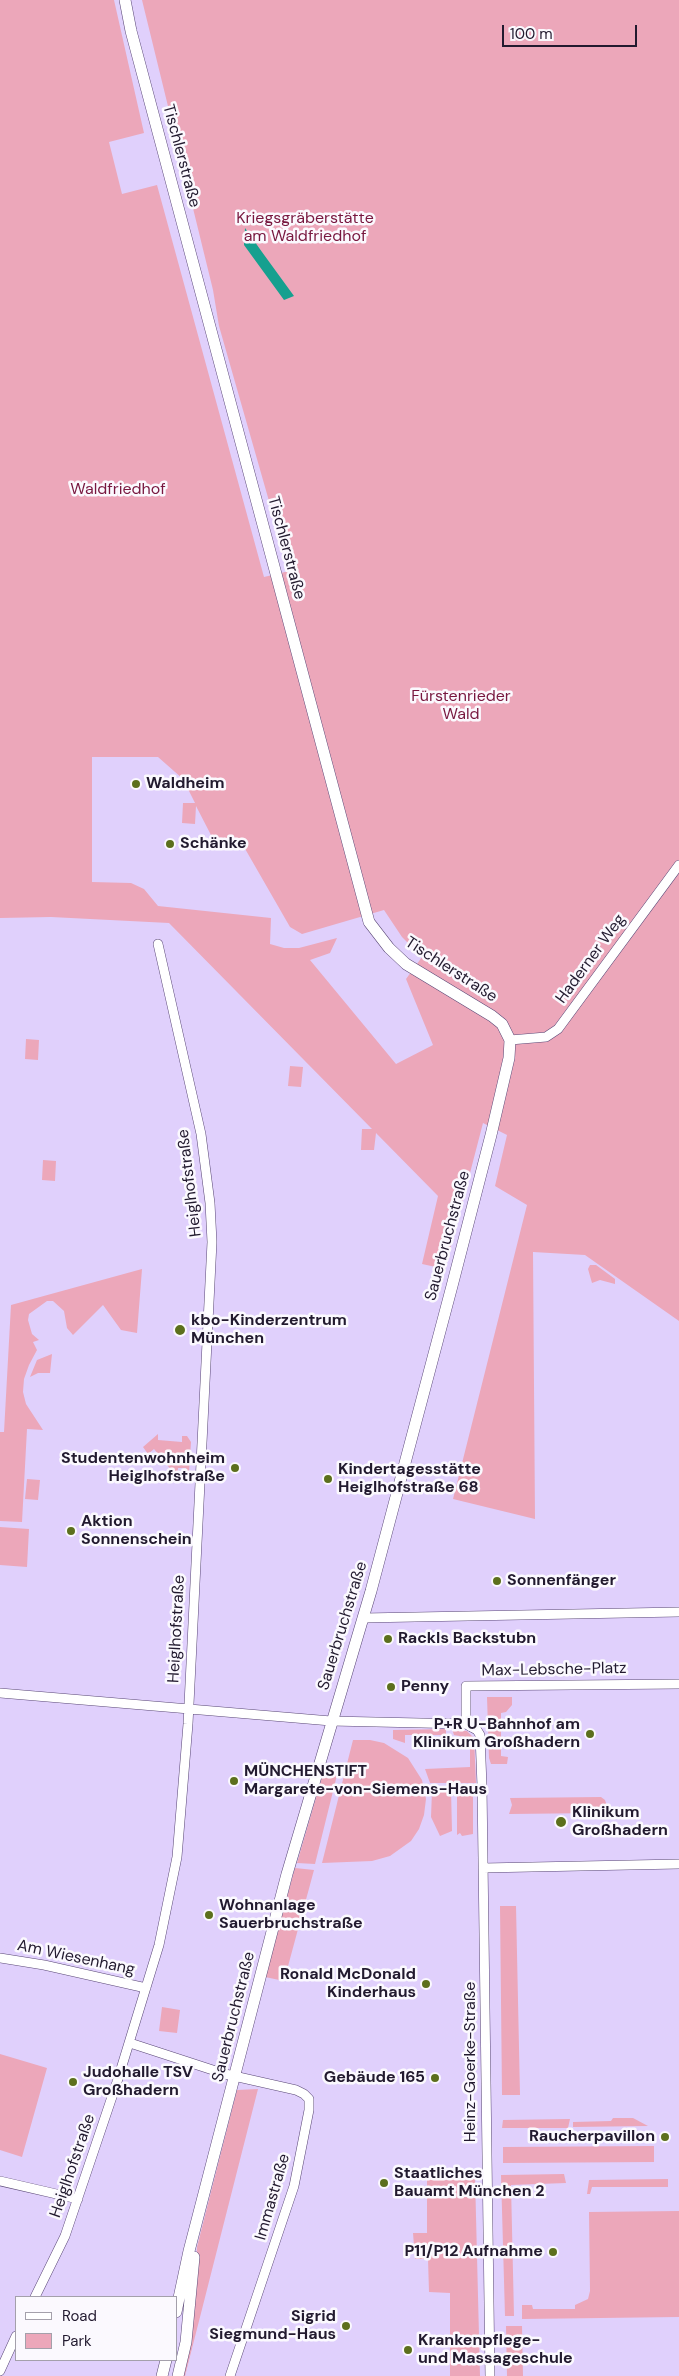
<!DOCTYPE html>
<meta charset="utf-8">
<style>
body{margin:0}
#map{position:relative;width:679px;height:2376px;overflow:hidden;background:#e0d0fc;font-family:"DM Sans",sans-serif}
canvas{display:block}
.legend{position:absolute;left:15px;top:2296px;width:162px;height:65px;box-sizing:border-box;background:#fbf9fe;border:1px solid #a4a0ab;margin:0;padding:6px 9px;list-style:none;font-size:15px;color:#221a2f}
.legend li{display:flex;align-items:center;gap:10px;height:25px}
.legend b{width:25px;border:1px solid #a4a0ab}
.scale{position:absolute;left:502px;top:25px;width:135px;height:22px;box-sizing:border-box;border:2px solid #221a2f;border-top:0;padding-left:6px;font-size:15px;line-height:18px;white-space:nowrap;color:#221a2f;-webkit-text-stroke:4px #fbf9fe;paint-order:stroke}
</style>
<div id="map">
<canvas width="679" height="2376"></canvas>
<ul class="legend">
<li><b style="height:6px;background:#fff"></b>Road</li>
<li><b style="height:14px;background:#eca7ba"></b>Park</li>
</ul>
<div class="scale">100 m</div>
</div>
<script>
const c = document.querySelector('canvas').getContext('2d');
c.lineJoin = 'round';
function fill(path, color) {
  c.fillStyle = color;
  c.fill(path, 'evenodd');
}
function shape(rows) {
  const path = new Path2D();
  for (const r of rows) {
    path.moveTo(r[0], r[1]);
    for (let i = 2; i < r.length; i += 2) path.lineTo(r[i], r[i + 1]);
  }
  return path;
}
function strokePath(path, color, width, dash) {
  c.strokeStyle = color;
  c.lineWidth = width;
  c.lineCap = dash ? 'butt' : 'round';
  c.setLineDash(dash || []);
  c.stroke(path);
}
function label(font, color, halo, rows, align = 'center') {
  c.font = font + ' "DM Sans",sans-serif';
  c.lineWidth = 5;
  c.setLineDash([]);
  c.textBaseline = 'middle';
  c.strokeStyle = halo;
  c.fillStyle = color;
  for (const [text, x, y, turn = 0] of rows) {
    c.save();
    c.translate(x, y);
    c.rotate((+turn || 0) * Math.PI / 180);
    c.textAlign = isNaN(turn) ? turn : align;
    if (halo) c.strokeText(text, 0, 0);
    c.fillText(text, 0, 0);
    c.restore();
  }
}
fill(shape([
 [0,0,114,0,144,133,109,142,122,194,157,185,264,577,289,571,219,326,213,290,142,0,679,0,679,1321,585,1255,533,1252,535,1519,453,1499,527,1205,495,1186,507,1135,483,1123,445,1269,422,1264,438,1196,376,1133,374,1150,361,1150,362,1129,372,1129,169,923,51,917,0,918],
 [92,757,158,757,183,779,195,803,183,803,182,823,195,824,196,806,212,837,240,840,290,927,302,934,384,910,402,937,422,957,406,979,433,1045,396,1064,310,960,330,953,337,938,299,948,284,948,270,944,271,918,158,906,144,889,131,883,92,882],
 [26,1039,39,1040,38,1060,25,1059],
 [290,1066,303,1067,301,1087,288,1086],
 [43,1160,56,1161,55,1181,42,1180],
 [590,1265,596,1265,611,1276,615,1279,615,1284,600,1280,592,1283,588,1269],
 [142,1269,137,1333,121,1330,103,1305,73,1335,67,1328,64,1311,53,1301,47,1301,29,1314,28,1320,32,1334,39,1340,33,1342,37,1350,29,1365,24,1379,23,1392,26,1404,43,1430,27,1429,22,1522,0,1521,0,1432,4,1432,11,1305],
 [52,1354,50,1373,38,1373,30,1377,37,1360],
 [158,1434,158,1440,182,1442,182,1436,187,1436,191,1442,189,1473,187,1473,186,1468,178,1468,177,1477,154,1449,148,1454,143,1447],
 [27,1479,40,1480,38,1500,25,1499],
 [0,1527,29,1529,27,1567,0,1565],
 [487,1697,512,1697,512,1705,506,1712,501,1713,501,1756,508,1757,507,1764,491,1764,489,1758],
 [446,1729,446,1735,405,1735,405,1743,393,1739,393,1730],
 [452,1729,467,1731,474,1738,476,1783,430,1783,425,1769,470,1767,470,1744,465,1737,454,1735],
 [353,1740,370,1740,384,1743,408,1758,422,1780,426,1799,424,1815,419,1829,411,1841,390,1856,372,1861,322,1863],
 [325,1767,338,1771,315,1864,297,1863],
 [473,1789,473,1834,462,1836,460,1833,457,1835,457,1790],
 [435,1790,451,1790,452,1831,440,1836,431,1817,432,1791],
 [601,1797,605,1800,607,1806,605,1810,600,1813,509,1814,512,1805,510,1798],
 [295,1868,314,1870,284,1981,265,1977],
 [500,1906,516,1906,520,2095,502,2095],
 [162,2007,180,2010,177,2033,159,2031],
 [0,2054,47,2068,22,2157,0,2150],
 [258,2089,185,2376,182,2376,193,2318,197,2247,237,2090],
 [613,2118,633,2118,648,2126,573,2127,573,2122,611,2121],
 [570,2119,568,2128,502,2128,503,2120],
 [654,2146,654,2162,503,2163,503,2147],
 [564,2174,566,2183,511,2185,514,2316,505,2316,501,2175],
 [475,2176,480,2376,450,2376,450,2293,429,2292,428,2259,415,2259,413,2233,427,2233,427,2177],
 [668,2179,668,2187,592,2187,590,2194,587,2194,589,2180],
 [679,2211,679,2317,522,2319,522,2305,532,2305,533,2309,575,2309,575,2305,588,2299,590,2291,589,2212],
 [506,2326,522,2326,523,2376,507,2376]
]), '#eca7ba');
fill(shape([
 [245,228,262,252,294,296,284,300,244,245]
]), '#16a08f');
const minor = shape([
 [510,1040,546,1037,558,1029,679,865],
 [363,1618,679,1612],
 [0,1693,331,1721,466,1724,477,1730,480,1735,482,1786,490,2376],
 [466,1724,466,1686,679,1684],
 [483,1868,679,1864],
 [0,1958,44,1965,146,1988],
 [130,2043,225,2074,296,2090,304,2094,309,2099,309,2110,294,2186,230,2376],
 [0,2181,78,2199],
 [35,2297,65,2236,117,2082,159,1945,177,1857,188,1724,212,1242,210,1203,201,1134,158,944],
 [0,2371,16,2336]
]);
const tertiary = shape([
 [125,0,131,31,369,922,389,948,406,964,492,1016,502,1024,510,1040,509,1058,491,1135,452,1286,371,1591,287,1874,189,2251,176,2312],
 [162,2376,166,2360],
 [178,2376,186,2342,194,2257]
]);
strokePath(minor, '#594776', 10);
strokePath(tertiary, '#594776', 12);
strokePath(minor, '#fff', 9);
strokePath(tertiary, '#fff', 11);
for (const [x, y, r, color] of [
 [136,784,5,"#5c6f1d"],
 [170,844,5,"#5c6f1d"],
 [180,1330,6,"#5c6f1d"],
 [235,1468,5,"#5c6f1d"],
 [328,1479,5,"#5c6f1d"],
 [71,1531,5,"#5c6f1d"],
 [497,1581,5,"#5c6f1d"],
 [388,1639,5,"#5c6f1d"],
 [391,1687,5,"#5c6f1d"],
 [590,1734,5,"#5c6f1d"],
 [234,1781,5,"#5c6f1d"],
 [561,1822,6,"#5c6f1d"],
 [209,1915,5,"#5c6f1d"],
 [426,1984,5,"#5c6f1d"],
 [435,2078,5,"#5c6f1d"],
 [73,2082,5,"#5c6f1d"],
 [665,2137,5,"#5c6f1d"],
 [384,2183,5,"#5c6f1d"],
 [553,2252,5,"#5c6f1d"],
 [346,2326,5,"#5c6f1d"],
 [408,2350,5,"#5c6f1d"]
]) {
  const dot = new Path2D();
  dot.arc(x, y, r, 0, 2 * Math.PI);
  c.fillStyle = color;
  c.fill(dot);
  strokePath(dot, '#fbf9fe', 2);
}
label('16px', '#221a2f', '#fbf9fe', [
 ["Tischlerstraße",181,156,75],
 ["Tischlerstraße",286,548,75],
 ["Haderner Weg",591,959,-54],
 ["Tischlerstraße",451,970,33],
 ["Heiglhofstraße",190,1183,-97],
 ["Sauerbruchstraße",448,1236,-75],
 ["Sauerbruchstraße",343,1626,-73],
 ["Heiglhofstraße",177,1629,-87],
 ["Max-Lebsche-Platz",554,1670,-1],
 ["Am Wiesenhang",76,1958,12],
 ["Sauerbruchstraße",234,2017,-76],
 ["Heinz-Goerke-Straße",471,2062,-90],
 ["Heiglhofstraße",73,2166,-71],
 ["Immastraße",273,2197,-74]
]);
label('16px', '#78173f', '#fbf9fe', [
 ["Kriegsgräberstätte",305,219],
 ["am Waldfriedhof",305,237],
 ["Waldfriedhof",118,490],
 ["Fürstenrieder",461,697],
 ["Wald",461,715]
]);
label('bold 16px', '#221a2f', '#fbf9fe', [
 ["Waldheim",146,784],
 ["Schänke",180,844],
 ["kbo-Kinderzentrum",191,1321],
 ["München",191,1339],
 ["Studentenwohnheim",225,1459,"right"],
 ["Heiglhofstraße",225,1477,"right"],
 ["Kindertagesstätte",338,1470],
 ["Heiglhofstraße 68",338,1488],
 ["Aktion",81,1522],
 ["Sonnenschein",81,1540],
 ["Sonnenfänger",507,1581],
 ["Rackls Backstubn",398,1639],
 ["Penny",401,1687],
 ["P+R U-Bahnhof am",580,1725,"right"],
 ["Klinikum Großhadern",580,1743,"right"],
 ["MÜNCHENSTIFT",244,1772],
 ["Margarete-von-Siemens-Haus",244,1790],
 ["Klinikum",572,1813],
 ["Großhadern",572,1831],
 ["Wohnanlage",219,1906],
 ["Sauerbruchstraße",219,1924],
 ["Ronald McDonald",416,1975,"right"],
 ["Kinderhaus",416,1993,"right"],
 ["Judohalle TSV",83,2073],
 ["Großhadern",83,2091],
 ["Gebäude 165",425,2078,"right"],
 ["Raucherpavillon",655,2137,"right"],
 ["Staatliches",394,2174],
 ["Bauamt München 2",394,2192],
 ["P11/P12 Aufnahme",543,2252,"right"],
 ["Sigrid",336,2317,"right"],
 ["Siegmund-Haus",336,2335,"right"],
 ["Krankenpflege-",418,2341],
 ["und Massageschule",418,2359]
], 'left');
</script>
